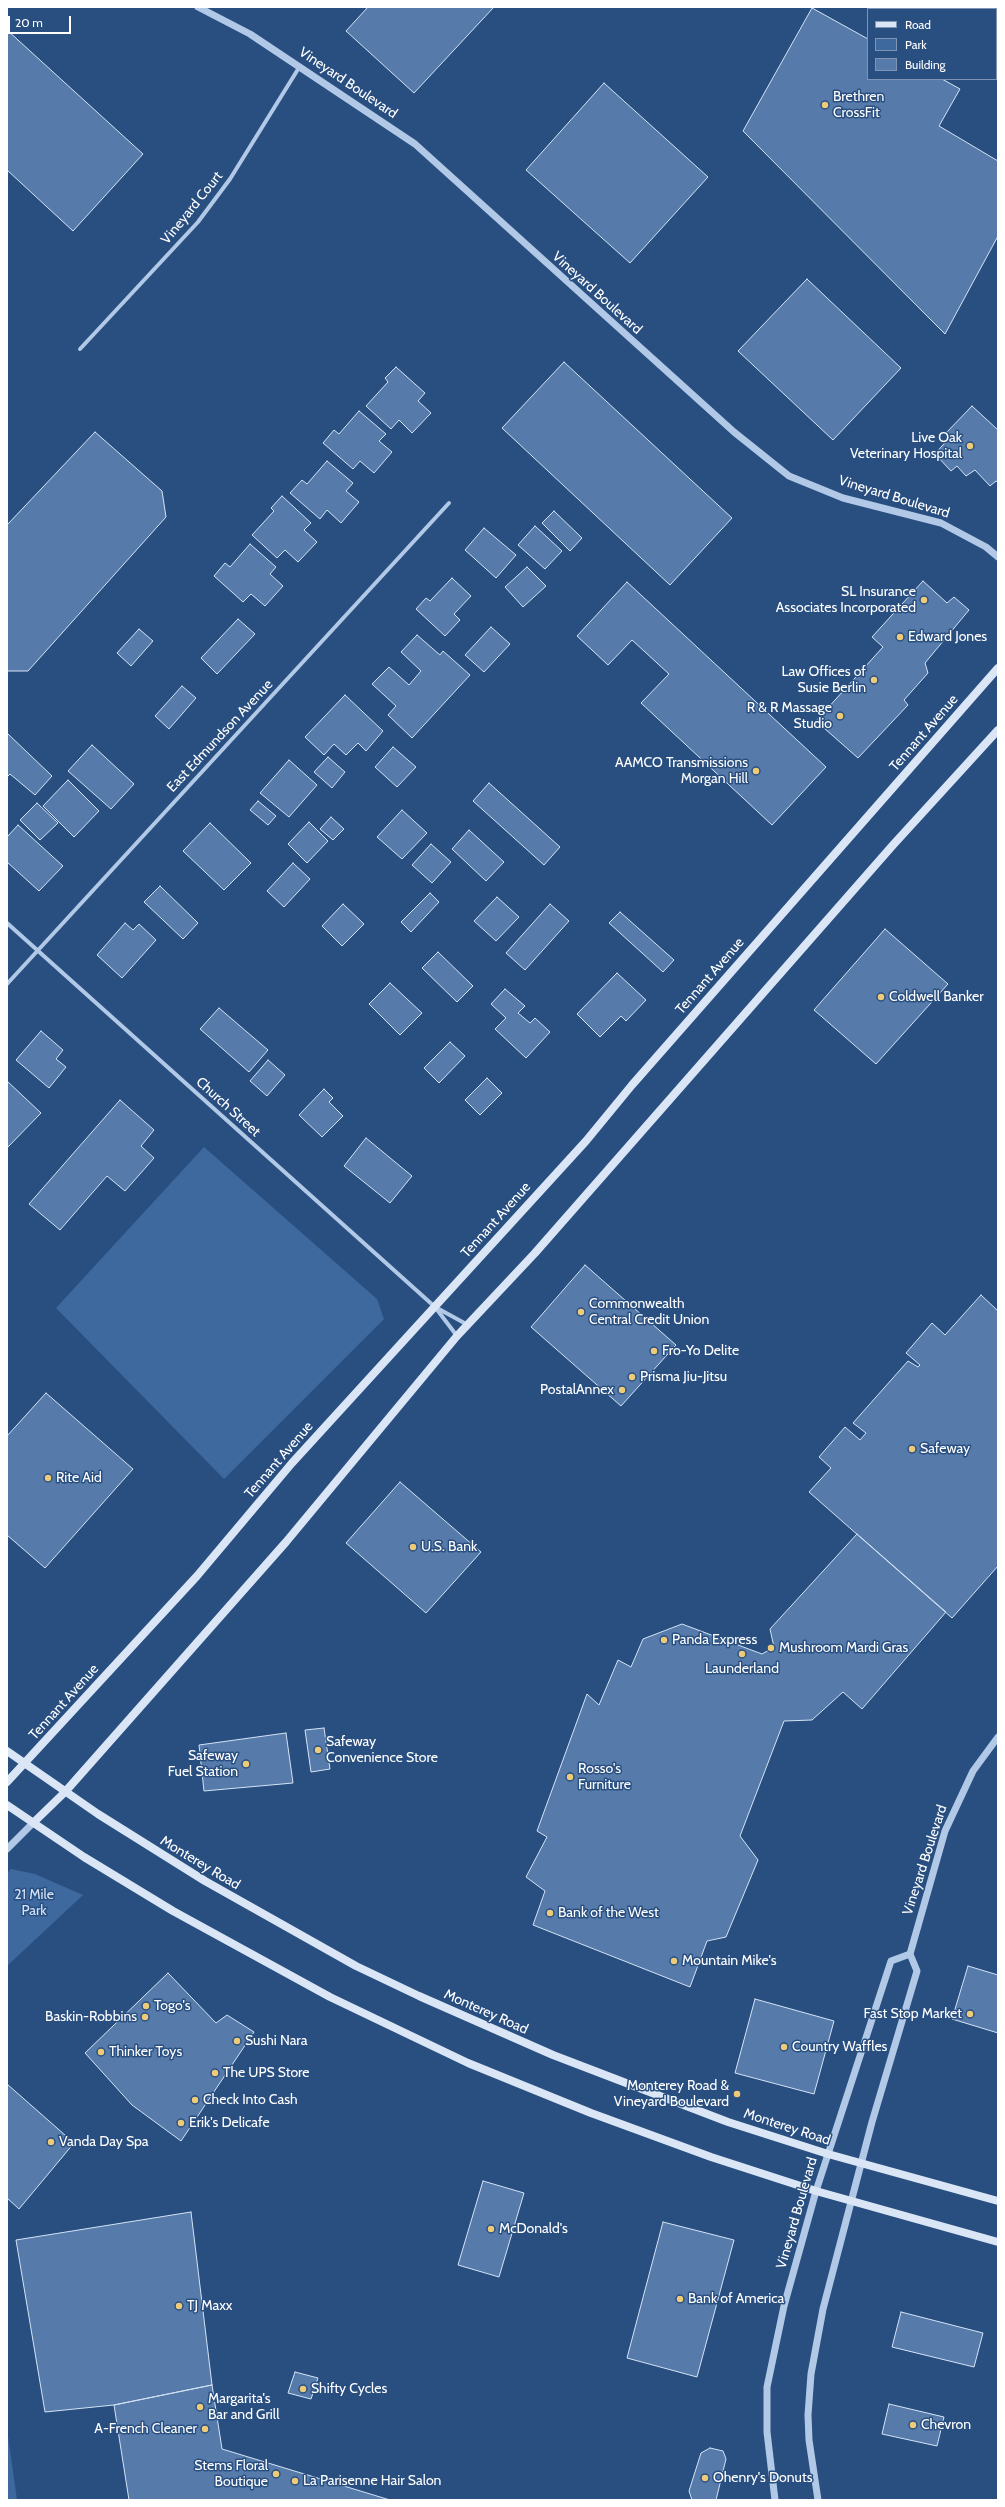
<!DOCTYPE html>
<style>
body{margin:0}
#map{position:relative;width:1005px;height:2507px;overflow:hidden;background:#294f81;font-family:Cabin,sans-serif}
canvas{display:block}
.frame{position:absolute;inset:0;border:8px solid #fff;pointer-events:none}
.legend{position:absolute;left:867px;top:8px;width:130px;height:72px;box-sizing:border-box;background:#294f81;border:1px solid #7f95b3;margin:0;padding:5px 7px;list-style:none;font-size:12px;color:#fff}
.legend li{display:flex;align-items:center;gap:8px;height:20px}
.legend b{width:20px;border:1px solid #7f95b3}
.scale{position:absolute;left:8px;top:16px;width:63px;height:18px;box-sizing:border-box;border:2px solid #fff;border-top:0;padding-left:5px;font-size:12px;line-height:14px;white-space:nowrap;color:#fff;-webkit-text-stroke:3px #294f81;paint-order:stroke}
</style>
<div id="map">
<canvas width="1005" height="2507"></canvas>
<div class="frame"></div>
<ul class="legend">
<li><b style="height:5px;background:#dae6f6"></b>Road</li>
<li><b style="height:11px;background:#3e699e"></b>Park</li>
<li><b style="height:11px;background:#567bab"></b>Building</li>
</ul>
<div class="scale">20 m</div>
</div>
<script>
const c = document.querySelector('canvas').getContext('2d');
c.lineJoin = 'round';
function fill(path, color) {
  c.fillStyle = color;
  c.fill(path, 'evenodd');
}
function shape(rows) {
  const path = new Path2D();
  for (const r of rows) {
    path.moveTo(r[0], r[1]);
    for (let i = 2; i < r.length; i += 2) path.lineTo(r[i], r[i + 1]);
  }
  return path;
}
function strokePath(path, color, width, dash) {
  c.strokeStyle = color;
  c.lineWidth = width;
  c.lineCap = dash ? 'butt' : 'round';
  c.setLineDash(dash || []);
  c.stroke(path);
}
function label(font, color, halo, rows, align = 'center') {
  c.font = font + ' Cabin,sans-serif';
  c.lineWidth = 3;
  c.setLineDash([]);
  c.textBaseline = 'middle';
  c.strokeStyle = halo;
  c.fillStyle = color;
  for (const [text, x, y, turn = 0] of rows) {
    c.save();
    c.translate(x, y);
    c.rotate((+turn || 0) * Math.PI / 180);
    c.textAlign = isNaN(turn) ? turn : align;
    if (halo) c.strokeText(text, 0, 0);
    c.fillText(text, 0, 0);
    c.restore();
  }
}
fill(shape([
 [204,1147,377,1299,384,1319,224,1479,56,1308],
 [11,1869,35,1874,83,1895,7,1966,7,1873],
 [7,2429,17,2500,7,2500]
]), '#3e699e');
const building = shape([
 [368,7,494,7,414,93,346,31,368,7],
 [812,8,868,39,868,79,942,79,960,89,939,126,998,161,998,236,945,334,743,131,812,8],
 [7,30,143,154,73,231,7,170,7,30],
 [604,83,708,177,630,263,526,170,604,83],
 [807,279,901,368,833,440,738,351,807,279],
 [564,362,732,518,670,585,502,428,564,362],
 [396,367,425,393,418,401,431,413,412,433,399,420,391,429,366,406,388,382,385,378,396,367],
 [972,406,998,430,998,482,996,481,990,486,975,470,966,476,957,466,951,471,935,454,949,438,945,434,972,406],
 [359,411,386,434,379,441,392,452,374,473,360,461,353,469,323,443,334,430,339,434,359,411],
 [95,432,162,491,166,517,28,671,7,671,7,525,95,432],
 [327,461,353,483,346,491,359,502,341,523,327,510,320,519,290,493,302,480,307,484,327,461],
 [282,496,311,523,304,530,317,542,298,562,285,550,277,558,252,535,274,511,271,508,282,496],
 [554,511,582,538,570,551,542,523,554,511],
 [535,526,562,551,545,569,518,545,535,526],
 [484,528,516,555,496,578,465,550,484,528],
 [250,544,276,567,270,574,283,586,265,606,251,594,243,602,214,576,225,563,230,567,250,544],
 [527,567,546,586,523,607,505,587,527,567],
 [452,578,471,596,454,614,460,620,445,636,416,609,426,598,430,601,452,578],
 [923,581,947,603,954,597,969,610,925,663,928,673,904,700,908,705,858,758,816,721,883,647,872,637,923,581],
 [627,582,826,767,772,825,641,703,669,674,632,640,608,665,577,636,627,582],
 [238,619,255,634,217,674,201,658,238,619],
 [491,627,510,644,484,672,465,655,491,627],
 [139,629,153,641,131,666,117,653,139,629],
 [417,635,440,655,443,651,470,675,412,738,388,715,396,706,372,684,389,667,409,685,421,671,401,652,417,635],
 [182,686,196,698,169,729,155,716,182,686],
 [345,695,383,731,366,751,358,743,346,755,334,744,324,755,305,737,345,695],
 [7,733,52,776,35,795,10,774,7,777,7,733],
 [92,745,134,784,111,809,68,771,92,745],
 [393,747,416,767,397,787,375,767,393,747],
 [328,757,345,772,332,788,314,772,328,757],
 [289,760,317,785,289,817,260,793,289,760],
 [68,780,99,811,74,837,43,806,68,780],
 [489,783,560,847,544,865,473,801,489,783],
 [258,801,276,816,268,825,250,810,258,801],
 [37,803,58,823,40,840,20,820,37,803],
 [402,810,427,833,402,859,377,837,402,810],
 [331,817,344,829,333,840,320,829,331,817],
 [309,822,328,841,307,863,288,844,309,822],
 [210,823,251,863,224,890,183,851,210,823],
 [18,825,63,866,39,891,7,862,7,837,18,825],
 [469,830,504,862,486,881,452,849,469,830],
 [431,844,451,862,432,883,412,865,431,844],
 [293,863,310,879,284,907,267,891,293,863],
 [160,886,198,923,183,939,144,902,160,886],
 [430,893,439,902,411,932,401,922,430,893],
 [497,897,519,917,496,941,474,921,497,897],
 [343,904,364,924,342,946,322,926,343,904],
 [550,904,569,921,525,970,506,953,550,904],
 [620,912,674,960,663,972,609,923,620,912],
 [125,923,133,930,139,924,156,940,122,978,97,955,125,923],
 [885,929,948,984,876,1064,814,1010,885,929],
 [438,952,473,986,457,1002,422,968,438,952],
 [617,973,646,1000,626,1021,621,1016,600,1037,577,1014,617,973],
 [390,983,422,1013,400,1035,369,1004,390,983],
 [505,989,525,1006,518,1013,530,1023,535,1018,550,1032,526,1058,495,1029,506,1018,491,1004,505,989],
 [219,1008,268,1050,249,1072,200,1029,219,1008],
 [41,1031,63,1050,56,1059,66,1067,49,1088,16,1060,41,1031],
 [450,1042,465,1056,439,1083,424,1068,450,1042],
 [268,1060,285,1075,267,1096,250,1081,268,1060],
 [487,1078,502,1093,480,1115,465,1100,487,1078],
 [7,1081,41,1113,7,1148,7,1081],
 [324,1089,333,1098,329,1102,343,1116,322,1137,299,1115,324,1089],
 [120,1100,154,1130,141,1146,154,1158,125,1191,107,1176,60,1230,29,1204,120,1100],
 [366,1138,412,1176,390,1203,344,1166,366,1138],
 [585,1265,676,1345,621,1406,531,1327,585,1265],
 [981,1295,998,1311,998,1566,952,1618,809,1492,831,1468,819,1457,845,1427,860,1440,866,1433,853,1423,908,1361,918,1367,920,1365,906,1353,932,1323,945,1335,981,1295],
 [46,1393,133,1469,45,1568,7,1535,7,1436,46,1393],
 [400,1482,481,1552,426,1613,346,1543,400,1482],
 [857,1534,946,1612,862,1709,843,1692,812,1720,784,1721,740,1836,758,1860,726,1937,707,1941,690,1987,533,1925,545,1891,526,1877,547,1837,537,1831,587,1694,599,1705,618,1660,631,1667,643,1639,682,1624,762,1654,774,1647,770,1629,857,1534],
 [324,1728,330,1769,311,1772,305,1730,324,1728],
 [286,1733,293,1783,204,1791,199,1745,286,1733],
 [968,1966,998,1975,998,2033,952,2019,968,1966],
 [168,1973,216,2023,227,2015,254,2032,181,2141,132,2105,85,2053,168,1973],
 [755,1999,834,2021,814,2094,735,2073,755,1999],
 [7,2084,74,2143,19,2209,7,2198,7,2084],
 [483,2181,524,2193,499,2277,458,2265,483,2181],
 [191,2212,212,2385,114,2405,45,2412,16,2240,191,2212],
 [663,2222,734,2240,697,2377,627,2358,663,2222],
 [901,2312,983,2333,974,2367,892,2347,901,2312],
 [295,2372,318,2378,311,2399,288,2393,295,2372],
 [212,2385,222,2449,390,2500,129,2500,114,2405,212,2385],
 [889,2404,944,2417,937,2446,882,2434,889,2404],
 [710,2448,723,2451,726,2459,716,2500,692,2500,689,2491,701,2453,710,2448]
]);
fill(building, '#567bab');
strokePath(building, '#d4e3f5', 1);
strokePath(shape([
 [80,349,198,222,230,179,300,66],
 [7,923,435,1307,457,1336],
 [7,984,449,503],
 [437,1308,468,1325]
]), '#b1c9e6', 4);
strokePath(shape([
 [198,7,250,34,415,144,734,432,789,476,843,498,941,523,986,547,998,557],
 [7,1849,33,1823],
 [775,2500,767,2432,767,2387,784,2306,816,2191,891,1961,910,1954],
 [818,2500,809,2440,808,2415,811,2374,823,2309,872,2122,917,1971,910,1954,945,1831,973,1771,998,1737]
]), '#b1c9e6', 7);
strokePath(shape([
 [7,1751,98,1814,205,1881,356,1966,419,1996,553,2055,728,2122,828,2154,998,2201],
 [7,1782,197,1576,292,1463,586,1141,632,1085,998,668],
 [7,1805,84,1857,173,1911,330,1997,468,2063,591,2113,711,2157,816,2191,998,2242],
 [33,1823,65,1792,286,1542,457,1336,535,1253,893,845,998,730]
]), '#dae6f6', 8);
strokePath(shape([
 [964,7,968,9],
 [996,24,998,25]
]), '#fff', 3, [7, 3]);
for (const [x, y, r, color] of [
 [825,105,4,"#edcb78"],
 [970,446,4,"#edcb78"],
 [924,600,4,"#edcb78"],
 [900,637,4,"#edcb78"],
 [874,680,4,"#edcb78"],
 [840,716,4,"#edcb78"],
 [756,771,4,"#edcb78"],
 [881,997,4,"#edcb78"],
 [581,1312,4,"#edcb78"],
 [654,1351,4,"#edcb78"],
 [632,1377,4,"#edcb78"],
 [622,1390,4,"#edcb78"],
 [912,1449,4,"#edcb78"],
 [48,1478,4,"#edcb78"],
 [413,1547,4,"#edcb78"],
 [664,1640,4,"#edcb78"],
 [771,1648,4,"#edcb78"],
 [742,1654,4,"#edcb78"],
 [318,1750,4,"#edcb78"],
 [246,1764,4,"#edcb78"],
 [570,1777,4,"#edcb78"],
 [550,1913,4,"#edcb78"],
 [674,1961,4,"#edcb78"],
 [146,2006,4,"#edcb78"],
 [970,2014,4,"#edcb78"],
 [145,2017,4,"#edcb78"],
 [237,2041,4,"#edcb78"],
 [784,2047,4,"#edcb78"],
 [101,2052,4,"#edcb78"],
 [215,2073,4,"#edcb78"],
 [737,2094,4,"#edcb78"],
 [195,2100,4,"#edcb78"],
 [181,2123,4,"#edcb78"],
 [51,2142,4,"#edcb78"],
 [491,2229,4,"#edcb78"],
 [680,2299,4,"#edcb78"],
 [179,2306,4,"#edcb78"],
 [303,2389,4,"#edcb78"],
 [200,2407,4,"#edcb78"],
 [913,2425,4,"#edcb78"],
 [205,2429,4,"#edcb78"],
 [276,2474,4,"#edcb78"],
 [705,2478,4,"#edcb78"],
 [295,2481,4,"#edcb78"]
]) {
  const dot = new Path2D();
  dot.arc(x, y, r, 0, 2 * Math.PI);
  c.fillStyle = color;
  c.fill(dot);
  strokePath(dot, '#294f81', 1.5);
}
label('14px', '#fff', '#294f81', [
 ["Vineyard Boulevard",348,83,34],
 ["Vineyard Court",192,208,-51],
 ["Vineyard Boulevard",597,293,42],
 ["Vineyard Boulevard",894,497,17],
 ["Tennant Avenue",924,733,-49],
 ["East Edmundson Avenue",220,736,-47],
 ["Tennant Avenue",710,976,-49],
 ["Church Street",228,1107,42],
 ["Tennant Avenue",496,1220,-48],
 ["Tennant Avenue",279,1460,-49],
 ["Tennant Avenue",64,1702,-48],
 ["Vineyard Boulevard",925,1860,-72],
 ["Monterey Road",200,1863,31],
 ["Monterey Road",486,2012,24],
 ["Monterey Road",787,2127,18],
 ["Vineyard Boulevard",797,2213,-74]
]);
label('14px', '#fff', '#294f81', [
 ["Brethren",833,97],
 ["CrossFit",833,113],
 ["Live Oak",962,438,"right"],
 ["Veterinary Hospital",962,454,"right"],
 ["SL Insurance",916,592,"right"],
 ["Associates Incorporated",916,608,"right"],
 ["Edward Jones",908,637],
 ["Law Offices of",866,672,"right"],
 ["Susie Berlin",866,688,"right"],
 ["R & R Massage",832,708,"right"],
 ["Studio",832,724,"right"],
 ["AAMCO Transmissions",748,763,"right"],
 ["Morgan Hill",748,779,"right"],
 ["Coldwell Banker",889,997],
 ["Commonwealth",589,1304],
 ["Central Credit Union",589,1320],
 ["Fro-Yo Delite",662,1351],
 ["Prisma Jiu-Jitsu",640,1377],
 ["PostalAnnex",614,1390,"right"],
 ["Safeway",920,1449],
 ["Rite Aid",56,1478],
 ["U.S. Bank",421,1547],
 ["Panda Express",672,1640],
 ["Mushroom Mardi Gras",779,1648],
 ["Launderland",742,1669,"center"],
 ["Safeway",326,1742],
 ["Convenience Store",326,1758],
 ["Safeway",238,1756,"right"],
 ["Fuel Station",238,1772,"right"],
 ["Rosso's",578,1769],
 ["Furniture",578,1785],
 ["Bank of the West",558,1913],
 ["Mountain Mike's",682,1961],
 ["Togo's",154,2006],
 ["Fast Stop Market",962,2014,"right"],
 ["Baskin-Robbins",137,2017,"right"],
 ["Sushi Nara",245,2041],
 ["Country Waffles",792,2047],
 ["Thinker Toys",109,2052],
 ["The UPS Store",223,2073],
 ["Monterey Road &",729,2086,"right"],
 ["Vineyard Boulevard",729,2102,"right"],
 ["Check Into Cash",203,2100],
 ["Erik's Delicafe",189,2123],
 ["Vanda Day Spa",59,2142],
 ["McDonald's",499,2229],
 ["Bank of America",688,2299],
 ["TJ Maxx",187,2306],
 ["Shifty Cycles",311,2389],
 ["Margarita's",208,2399],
 ["Bar and Grill",208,2415],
 ["Chevron",921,2425],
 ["A-French Cleaner",197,2429,"right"],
 ["Stems Floral",268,2466,"right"],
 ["Boutique",268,2482,"right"],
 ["Ohenry's Donuts",713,2478],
 ["La Parisenne Hair Salon",303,2481]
], 'left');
label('14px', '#d4e3f5', '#294f81', [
 ["21 Mile",34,1895],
 ["Park",34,1911]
]);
</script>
